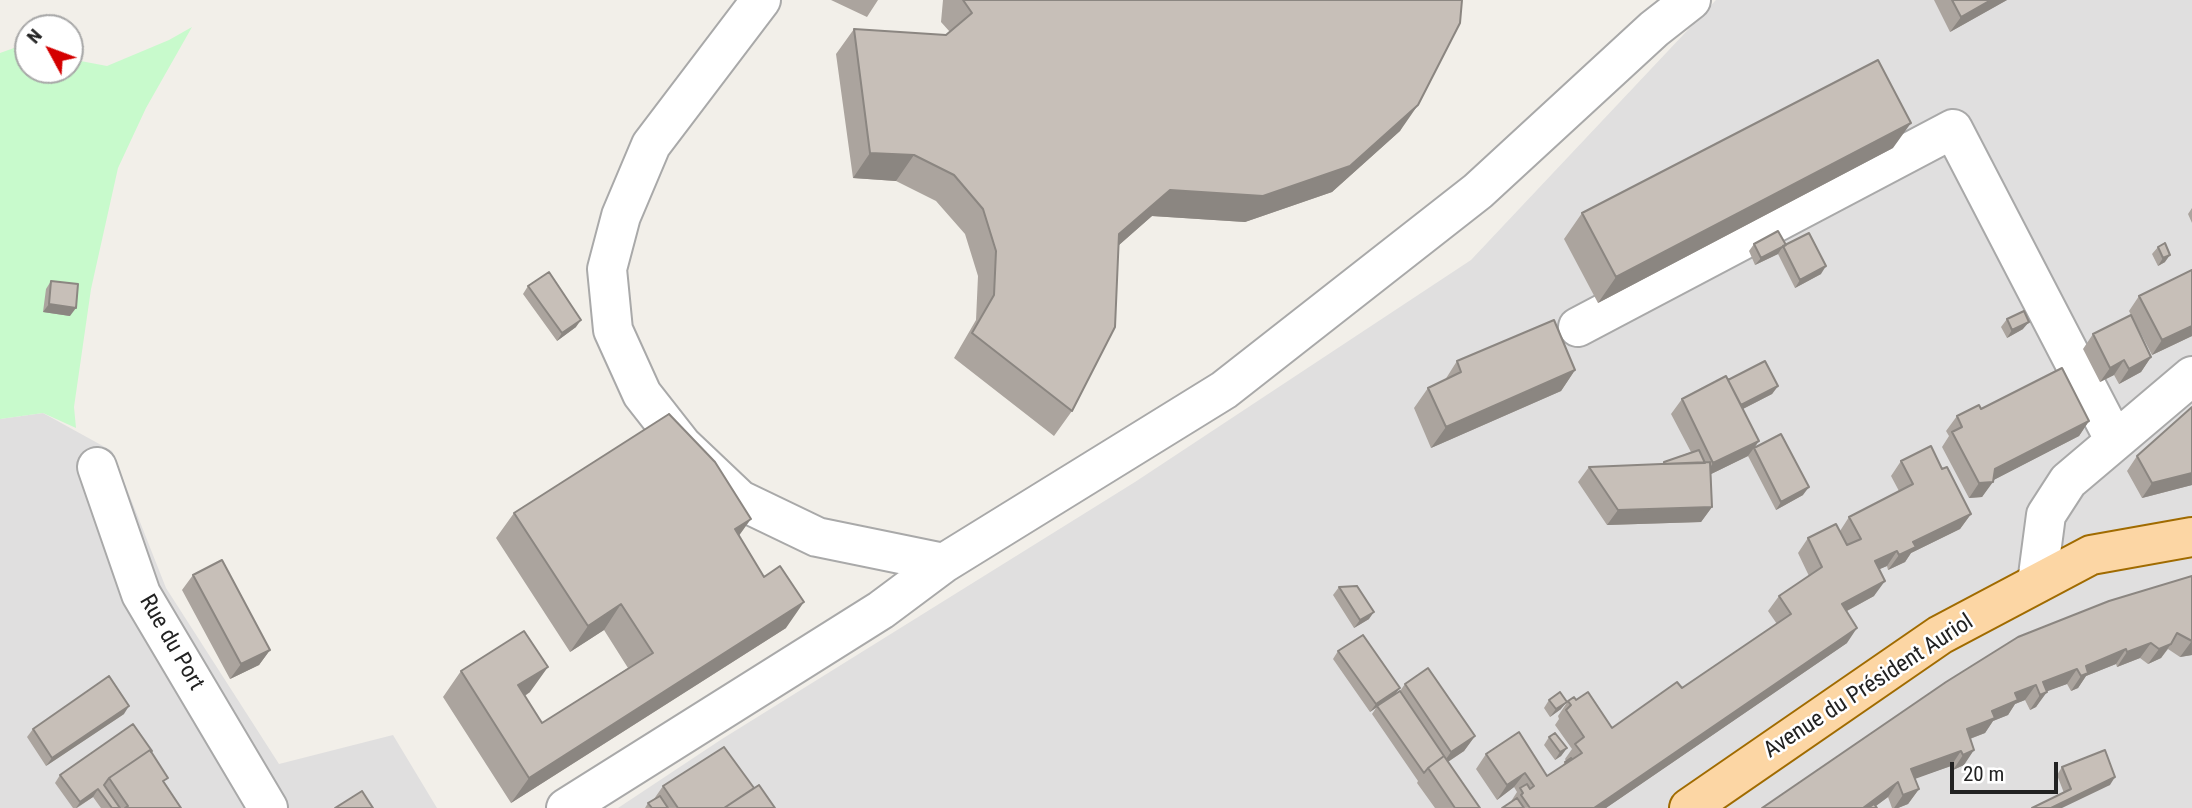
<!DOCTYPE html>
<meta charset="utf-8">
<style>
body{margin:0}
#map{position:relative;width:2192px;height:808px;overflow:hidden;background:#f2efe9;font-family:"Roboto Condensed",sans-serif}
canvas{display:block}
.north{position:absolute;left:14px;top:14px;width:70px;height:70px;box-sizing:border-box;background:#fff;border:2px solid #a7a7a7;border-radius:50%;rotate:311deg;font-size:19px;font-weight:700;line-height:28px;text-align:center;color:#222}
.north::after{content:'';display:block;margin:auto;width:24px;height:32px;background:#d40000;clip-path:polygon(50% 0,100% 100%,50% 72%,0 100%)}
.scale{position:absolute;left:1950px;top:762px;width:108px;height:32px;box-sizing:border-box;border:4px solid #222;border-top:0;padding-left:9px;font-size:21px;line-height:24px;white-space:nowrap;color:#222;-webkit-text-stroke:5px #fff;paint-order:stroke}
</style>
<div id="map">
<canvas width="2192" height="808"></canvas>
<div class="north">N</div>
<div class="scale">20 m</div>
</div>
<script>
const c = document.querySelector('canvas').getContext('2d');
c.lineJoin = 'round';
function fill(path, color) {
  c.fillStyle = color;
  c.fill(path, 'evenodd');
}
function shape(rows) {
  const path = new Path2D();
  for (const r of rows) {
    path.moveTo(r[0], r[1]);
    for (let i = 2; i < r.length; i += 2) path.lineTo(r[i], r[i + 1]);
  }
  return path;
}
function strokePath(path, color, width, dash) {
  c.strokeStyle = color;
  c.lineWidth = width;
  c.lineCap = dash ? 'butt' : 'round';
  c.setLineDash(dash || []);
  c.stroke(path);
}
function label(font, color, halo, rows, align = 'center') {
  c.font = font + ' "Roboto Condensed",sans-serif';
  c.lineWidth = 5;
  c.setLineDash([]);
  c.textBaseline = 'middle';
  c.strokeStyle = halo;
  c.fillStyle = color;
  for (const [text, x, y, turn = 0] of rows) {
    c.save();
    c.translate(x, y);
    c.rotate((+turn || 0) * Math.PI / 180);
    c.textAlign = isNaN(turn) ? turn : align;
    if (halo) c.strokeText(text, 0, 0);
    c.fillText(text, 0, 0);
    c.restore();
  }
}
fill(shape([
 [1716,0,2192,0,2192,808,618,808,722,739,1135,482,1471,260],
 [43,413,112,451,166,588,279,764,393,735,437,808,0,808,0,419]
]), '#e0dfdf');
fill(shape([
 [192,27,146,108,118,168,91,289,74,407,76,428,43,413,0,419,0,53,14,48,28,51,28,70,70,70,70,59,107,66,169,40]
]), '#c8facc');
const minor = shape([
 [761,0,651,145,621,216,607,269,613,330,642,394,682,445,740,500,817,537,944,563],
 [1578,327,1953,129,2115,441],
 [97,467,141,594,268,808],
 [2037,583,2046,515,2068,481,2192,376],
 [566,808,881,610,944,563,1224,390,1478,191,1654,29,1691,0]
]);
const major = shape([
 [1689,808,1940,635,2091,555,2192,537]
]);
strokePath(minor, '#a9a9a9', 42);
strokePath(major, '#a06b00', 42);
strokePath(minor, '#fff', 38);
strokePath(major, '#fcd6a4', 38);
fill(shape([
 [831,0,878,0,867,17],
 [943,0,1462,0,1400,131,1332,192,1245,222,1152,216,1119,245,1072,411,1054,436,954,358,976,320,978,276,965,234,936,201,896,181,853,178,836,54,854,29,946,35,950,32,941,22],
 [1934,0,2007,0,1950,32],
 [1893,148,1598,303,1564,239,1582,213],
 [2192,208,2192,223,2188,214],
 [2165,243,2165,262,2158,266,2152,254,2158,247],
 [1754,244,1785,245,1821,274,1795,288,1778,254,1755,265,1749,251],
 [51,281,70,316,43,312,46,289],
 [528,286,576,327,557,341,523,294],
 [2139,296,2192,336,2152,355,2129,311],
 [2007,319,2023,329,2007,338,2001,327],
 [2093,334,2151,357,2141,372,2119,384,2114,375,2100,382,2083,349],
 [1457,361,1575,370,1561,391,1431,448,1414,408,1428,388,1445,380],
 [1728,380,1778,386,1772,394,1743,409,1759,441,1754,448,1803,495,1776,510,1748,456,1711,474,1712,507,1701,522,1607,525,1578,482,1589,467,1662,464,1664,462,1691,452,1671,414,1682,399],
 [2192,407,2192,485,2142,498,2127,471,2137,456],
 [1981,409,2089,421,2079,436,1993,480,1982,497,1969,498,1942,447,1949,436,1946,431,1957,416],
 [1901,461,1942,469,1971,514,1960,529,1911,553,1905,562,1888,570,1887,566,1879,569,1874,596,1847,611,1847,643,1606,808,1502,808,1510,803,1517,792,1514,787,1497,800,1476,769,1486,754,1547,776,1561,767,1566,761,1565,759,1572,749,1555,725,1559,719,1558,716,1568,701,1576,700,1612,728,1682,688,1777,624,1768,611,1779,596,1809,576,1798,553,1808,538,1840,531,1849,517,1899,491,1891,476],
 [514,513,739,536,786,628,511,803,443,697,461,671,530,692,525,696,542,723,628,668,604,630,570,652,496,538],
 [193,575,270,650,259,665,230,679,182,590],
 [2192,576,2192,655,2180,657,2168,649,2161,658,2148,664,2140,658,2117,667,2116,664,2086,676,2078,688,2071,691,2067,684,2046,691,2036,707,2030,710,2025,700,2015,704,2008,715,1993,721,1985,733,1970,739,1964,765,1953,770,1951,766,1915,778,1919,789,1908,804,1898,808,1892,808,1888,797,1876,806,1762,808],
 [1339,587,1369,619,1354,628,1333,595],
 [1338,651,1400,688,1395,694,1400,691,1405,684,1475,736,1464,751,1448,762,1480,808,1435,808,1417,783,1418,781,1372,714,1376,708,1370,712,1333,659],
 [1549,700,1561,709,1550,717,1544,708],
 [124,714,46,766,27,737,33,729],
 [1549,737,1567,748,1561,756,1555,760,1544,745],
 [151,752,164,783,181,808,101,808,93,797,77,808,73,808,55,783,60,775],
 [2062,767,2110,785,2064,793,2057,775],
 [663,786,754,788,775,808,645,808,648,803,654,799]
]), '#aba49e');
fill(shape([
 [1991,0,2007,0,1950,32,1961,17],
 [1418,105,1400,131,1332,192,1245,222,1152,216,1102,260,1119,234,1170,190],
 [1911,123,1893,148,1598,303,1616,277],
 [870,153,914,155,896,181,853,178],
 [1783,246,1778,254,1755,265,1761,258],
 [2170,255,2165,262,2158,266,2163,258],
 [1826,266,1821,274,1795,288,1800,280],
 [49,304,76,308,70,316,43,312],
 [581,320,576,327,557,341,562,333],
 [2029,322,2023,329,2007,338,2012,330],
 [2192,326,2192,336,2152,355,2162,340],
 [2151,357,2141,372,2119,384,2129,369],
 [2124,360,2114,375,2100,382,2110,368],
 [1575,370,1561,391,1431,448,1446,427],
 [1778,386,1772,394,1729,416,1734,409],
 [2089,421,2079,436,1988,483,1993,482,1982,497,1969,498,1979,483,1995,469],
 [1759,441,1748,456,1703,478,1713,463],
 [2192,473,2192,485,2142,498,2152,483],
 [1809,487,1803,495,1776,510,1781,502],
 [1712,507,1701,522,1607,525,1618,510],
 [1971,514,1960,529,1911,553,1905,562,1888,570,1899,555,1913,542],
 [751,519,733,544,735,529],
 [1897,551,1887,566,1864,576,1875,561],
 [1885,581,1874,596,1832,619,1842,604],
 [804,602,786,628,511,803,529,778],
 [621,604,604,630,570,652,588,626],
 [1374,612,1369,619,1354,628,1360,620],
 [1857,628,1847,643,1606,808,1594,808],
 [2192,641,2192,655,2180,657,2191,642],
 [2151,643,2140,658,2117,667,2127,652],
 [2171,644,2161,658,2148,664,2159,649],
 [2126,649,2116,664,2086,676,2078,688,2071,691,2081,676,2086,666],
 [270,650,259,665,230,679,241,664],
 [548,667,530,692,500,711,518,685],
 [2077,669,2067,684,2040,694,2043,682],
 [2036,685,2025,700,2015,704,2008,715,1993,721,1985,733,1956,744,1967,729,2015,693],
 [1400,688,1394,695,1370,712,1376,704],
 [2047,692,2036,707,2030,710,2040,695],
 [1567,702,1561,709,1550,717,1556,709],
 [129,706,124,714,46,766,52,758],
 [1475,736,1464,751,1431,773,1446,759,1451,752],
 [1567,748,1561,756,1555,760,1560,752],
 [1974,750,1964,765,1953,770,1963,755],
 [1961,751,1951,766,1901,784,1911,769],
 [1525,773,1514,787,1497,800,1507,785],
 [2115,777,2110,785,2062,808,2051,808],
 [1898,782,1888,797,1873,808,1863,808],
 [98,789,93,797,76,808,80,802],
 [1919,789,1908,804,1898,808,1894,808,1903,795]
]), '#8b8681');
const building = shape([
 [963,0,1462,0,1460,23,1418,105,1350,166,1263,196,1170,190,1119,234,1115,327,1072,411,972,333,994,295,996,251,983,209,954,175,914,155,870,153,854,29,946,35,972,13,963,0],
 [1952,0,1991,0,1961,17,1952,0],
 [1878,60,1911,123,1616,277,1582,213,1878,60],
 [1778,231,1786,245,1761,258,1754,244,1778,231],
 [1809,233,1826,266,1800,280,1783,246,1809,233],
 [2165,243,2170,255,2163,258,2158,247,2165,243],
 [2192,270,2192,326,2162,340,2139,296,2192,270],
 [549,272,581,320,562,333,528,286,549,272],
 [51,281,78,284,76,308,49,304,51,281],
 [2024,311,2029,322,2012,330,2007,319,2024,311],
 [2131,315,2151,357,2129,369,2124,360,2110,368,2093,334,2131,315],
 [1554,320,1575,370,1446,427,1428,388,1461,372,1457,361,1554,320],
 [1765,361,1778,386,1741,405,1728,380,1765,361],
 [2062,368,2089,421,1995,469,1993,482,1979,483,1952,432,1962,427,1957,416,1979,405,1981,409,2062,368],
 [1726,376,1759,441,1713,463,1682,399,1726,376],
 [2192,407,2192,473,2152,483,2137,456,2192,407],
 [669,414,715,462,751,519,735,529,764,577,780,566,804,602,529,778,461,671,524,631,548,667,518,685,542,723,653,653,621,604,588,626,514,513,669,414],
 [1781,434,1809,487,1781,502,1754,448,1781,434],
 [1931,446,1942,469,1947,467,1971,514,1913,542,1916,547,1899,555,1897,551,1875,561,1885,581,1842,604,1857,628,1594,808,1530,808,1521,795,1523,793,1520,788,1527,784,1530,789,1534,786,1525,773,1507,785,1486,754,1519,732,1547,776,1582,753,1575,744,1584,737,1566,710,1571,705,1568,701,1574,697,1576,700,1588,692,1612,728,1677,682,1682,688,1791,614,1779,596,1822,567,1808,538,1836,524,1847,545,1861,539,1849,517,1913,484,1901,461,1931,446],
 [1699,450,1705,463,1664,464,1664,462,1699,450],
 [1710,462,1712,507,1618,510,1589,467,1710,462],
 [222,560,270,650,241,664,193,575,222,560],
 [2192,576,2192,641,2177,633,2171,644,2159,649,2151,643,2127,652,2126,649,2086,666,2088,673,2081,676,2077,669,2043,682,2047,692,2040,695,2036,685,2015,693,2018,700,1992,711,1995,718,1967,729,1974,750,1963,755,1961,751,1911,769,1919,789,1903,795,1898,782,1863,808,1762,808,1946,682,2018,637,2109,601,2192,576],
 [1357,586,1374,612,1360,620,1339,587,1357,586],
 [1363,635,1400,688,1376,704,1338,651,1363,635],
 [1428,668,1475,736,1451,752,1405,684,1428,668],
 [109,676,129,706,52,758,33,729,109,676],
 [1400,691,1444,756,1428,768,1424,773,1377,706,1400,691],
 [1560,692,1567,702,1556,709,1549,700,1560,692],
 [133,724,152,751,151,752,150,750,109,778,104,785,120,808,112,808,98,789,80,802,60,775,133,724],
 [1555,733,1567,748,1560,752,1549,737,1555,733],
 [724,747,754,788,724,808,678,808,663,786,724,747],
 [150,750,168,778,163,781,181,808,125,808,128,806,109,778,150,750],
 [2105,750,2115,777,2051,808,2032,808,2071,789,2062,767,2105,750],
 [1444,756,1480,808,1455,808,1428,768,1444,756],
 [1571,758,1572,759,1566,763,1565,762,1571,758],
 [759,785,775,808,724,808,759,785],
 [362,791,373,808,335,808,362,791],
 [660,796,668,808,652,808,648,803,660,796],
 [1517,798,1524,808,1502,808,1517,798],
 [1874,804,1877,808,1868,808,1874,804]
]);
fill(building, '#c7bfb8');
strokePath(building, '#8b8681', 2);
label('23px', '#222', '#fff', [
 ["Rue du Port",171,643,60],
 ["Avenue du Président Auriol",1869,687,-33]
]);
</script>
